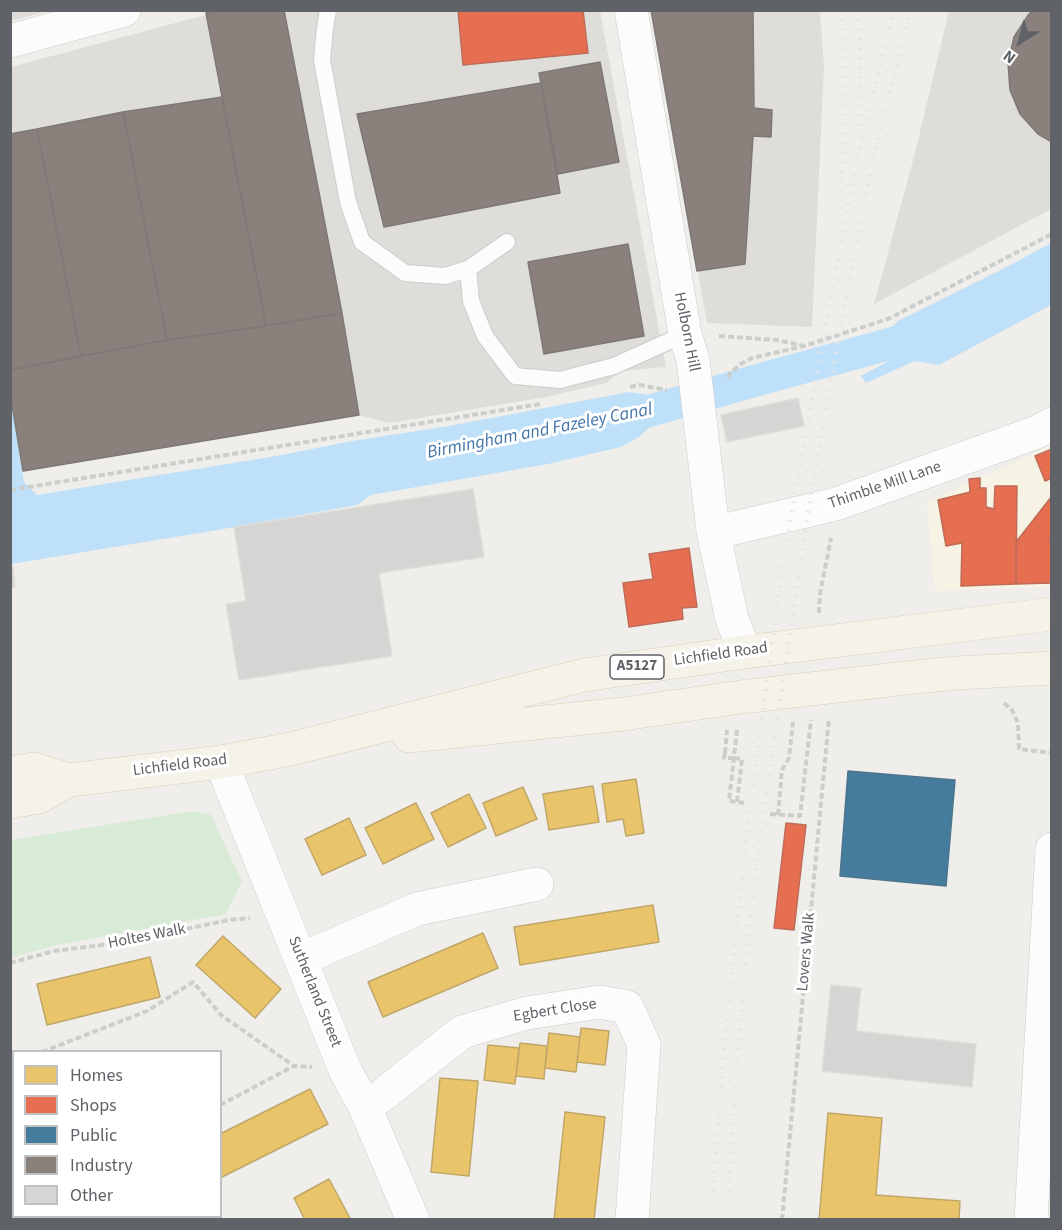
<!DOCTYPE html>
<style>
body{margin:0}
#map{position:relative;width:1062px;height:1230px;overflow:hidden;background:#efeeea;font-family:"Source Sans 3",sans-serif}
canvas{display:block}
.frame{position:absolute;inset:0;border:12px solid #5f6368;pointer-events:none}
.legend{position:absolute;left:12px;top:1050px;width:210px;height:168px;box-sizing:border-box;background:#fff;border:2px solid #bfc1c3;margin:0;padding:8px 10px;list-style:none;font-size:18px;color:#5f6368}
.legend li{display:flex;align-items:center;gap:12px;height:30px}
.legend b{width:30px;border:2px solid #bfc1c3}
.north{position:absolute;left:990px;top:12px;width:60px;height:60px;-webkit-text-stroke:4px #fff;paint-order:stroke;rotate:216deg;font-size:16px;font-weight:700;line-height:24px;text-align:center;color:#5f6368}
.north::after{content:'';display:block;margin:auto;width:21px;height:27px;background:#5f6368;clip-path:polygon(50% 0,100% 100%,50% 72%,0 100%)}
</style>
<div id="map">
<canvas width="1062" height="1230"></canvas>
<div class="frame"></div>
<ul class="legend">
<li><b style="height:16px;background:#e9c46a"></b>Homes</li>
<li><b style="height:16px;background:#e76f51"></b>Shops</li>
<li><b style="height:16px;background:#457b9d"></b>Public</li>
<li><b style="height:16px;background:#8a817c"></b>Industry</li>
<li><b style="height:16px;background:#d6d5d3"></b>Other</li>
</ul>
<div class="north">N</div>
</div>
<script>
const c = document.querySelector('canvas').getContext('2d');
c.lineJoin = 'round';
function fill(path, color) {
  c.fillStyle = color;
  c.fill(path, 'evenodd');
}
function shape(rows) {
  const path = new Path2D();
  for (const r of rows) {
    path.moveTo(r[0], r[1]);
    for (let i = 2; i < r.length; i += 2) path.lineTo(r[i], r[i + 1]);
  }
  return path;
}
function strokePath(path, color, width, dash) {
  c.strokeStyle = color;
  c.lineWidth = width;
  c.lineCap = dash ? 'butt' : 'round';
  c.setLineDash(dash || []);
  c.stroke(path);
}
function label(font, color, halo, rows, align = 'center') {
  c.font = font + ' "Source Sans 3",sans-serif';
  c.lineWidth = 6;
  c.setLineDash([]);
  c.textBaseline = 'middle';
  c.strokeStyle = halo;
  c.fillStyle = color;
  for (const [text, x, y, turn = 0] of rows) {
    c.save();
    c.translate(x, y);
    c.rotate((+turn || 0) * Math.PI / 180);
    c.textAlign = isNaN(turn) ? turn : align;
    if (halo) c.strokeText(text, 0, 0);
    c.fillText(text, 0, 0);
    c.restore();
  }
}
fill(shape([
 [1051,443,1051,586,935,591,927,502,1031,455]
]), '#f7f3e4');
fill(shape([
 [11,10,48,10,48,11,11,21],
 [220,11,600,11,666,367,622,371,606,383,546,397,389,423,359,415,11,474,11,67],
 [651,11,820,11,824,66,812,327,707,323],
 [949,11,1051,11,1051,209,874,304,915,153]
]), '#dfddda');
fill(shape([
 [193,811,211,815,242,882,226,914,52,946,11,958,11,840]
]), '#d8ebd6');
fill(shape([
 [1051,243,1051,305,939,365,915,361,866,383,861,376,896,357,863,352,898,321,1001,270],
 [629,392,670,398,671,411,665,413,639,437,621,447,548,464,371,495,357,505,212,531,11,564,10,394,24,482,37,495,282,455,352,441,449,426]
]), '#bfe0f9');
const homes = shape([
 [636,779,644,833,626,836,623,819,607,822,602,784,636,779],
 [593,786,599,822,549,830,543,794,593,786],
 [523,787,537,819,496,836,483,803,523,787],
 [469,794,486,828,448,847,431,813,469,794],
 [416,803,434,839,383,864,365,828,416,803],
 [349,818,366,855,322,875,305,839,349,818],
 [653,905,659,942,520,965,514,927,653,905],
 [483,933,498,968,383,1017,368,982,483,933],
 [223,936,281,989,255,1018,196,965,223,936],
 [150,957,160,997,47,1025,37,984,150,957],
 [581,1028,609,1031,605,1065,577,1062,581,1028],
 [549,1033,580,1037,576,1072,545,1068,549,1033],
 [520,1043,547,1046,544,1079,516,1076,520,1043],
 [488,1045,519,1048,515,1084,484,1080,488,1045],
 [440,1078,478,1081,469,1176,431,1172,440,1078],
 [10,1079,14,1082,14,1139,10,1135,10,1079],
 [310,1089,328,1124,220,1178,220,1134,310,1089],
 [565,1112,605,1117,594,1220,554,1220,565,1112],
 [828,1113,882,1118,876,1195,960,1201,959,1220,819,1220,828,1113],
 [329,1179,351,1220,305,1220,294,1198,329,1179],
 [78,1216,153,1216,148,1220,74,1220,78,1216]
]);
fill(homes, '#e9c46a');
strokePath(homes, '#c0a769', 1.5);
const shops = shape([
 [458,10,583,10,588,53,463,65,458,10],
 [1052,449,1052,478,1045,481,1035,456,1052,449],
 [980,478,980,488,986,488,986,507,994,509,995,486,1017,486,1016,584,961,586,962,543,946,546,938,500,970,492,969,479,980,478],
 [1052,496,1052,537,1048,542,1052,542,1052,583,1016,584,1016,542,1052,496],
 [689,548,697,607,682,608,683,619,629,627,623,583,653,579,649,554,689,548],
 [786,823,806,825,794,930,774,928,786,823]
]);
fill(shops, '#e76f51');
strokePath(shops, '#be6b58', 1.5);
const public = shape([
 [848,771,955,780,946,886,840,876,848,771]
]);
fill(public, '#457b9d');
strokePath(public, '#4d748d', 1.5);
const industry = shape([
 [220,10,284,10,342,313,266,326,206,13,220,10],
 [651,10,753,10,754,108,772,110,771,137,753,136,745,264,697,271,651,10],
 [1034,10,1052,10,1052,142,1038,134,1020,114,1010,90,1008,63,1014,37,1029,14,1034,10],
 [600,62,619,162,558,174,539,73,600,62],
 [541,83,560,193,384,227,357,114,541,83],
 [222,97,266,326,167,340,123,112,222,97],
 [123,112,167,340,81,356,37,129,123,112],
 [37,129,81,356,10,370,10,134,37,129],
 [628,244,644,336,544,354,528,262,628,244],
 [342,313,359,415,23,471,10,393,10,370,167,340,266,326,342,313]
]);
fill(industry, '#8a817c');
strokePath(industry, '#7d7876', 1.5);
strokePath(shape([
 [628,417,754,381,904,340]
]), '#bfe0f9', 32);
const building = shape([
 [798,398,804,426,727,442,721,415,798,398],
 [473,489,484,557,379,573,392,656,239,680,226,604,246,601,234,527,473,489],
 [10,567,13,567,15,587,10,588,10,567],
 [831,985,861,988,856,1031,976,1044,972,1087,822,1071,831,985]
]);
fill(building, '#d6d5d3');
strokePath(building, '#deddd9', 1.5);
const service = shape([
 [328,10,325,28,322,60,348,202,362,242,405,273,445,276,468,269],
 [507,242,468,269,471,301,485,336,515,376,560,380,614,366,685,334]
]);
const minor = shape([
 [631,10,685,334,693,360],
 [10,41,124,10],
 [700,420,713,531,732,619,745,652],
 [713,531,730,529,836,504,1037,432,1052,424],
 [221,762,345,1070,365,1107,413,1220],
 [301,959,417,909,537,884],
 [365,1107,384,1094,462,1032,527,1013,600,1002,627,1007,644,1045,632,1220],
 [10,1198,14,1197]
]);
const secondary = shape([
 [1031,1220,1052,849]
]);
const primary = shape([
 [409,736,623,714,741,697,906,678,956,673,1052,668],
 [10,773,34,769,69,780,221,762,291,749,584,675,745,652,1052,614],
 [10,802,39,797,69,780]
]);
strokePath(service, '#cbcccc', 18);
strokePath(minor, '#cbcccc', 34);
strokePath(secondary, '#cacacb', 34);
strokePath(primary, '#d7ceb8', 34);
strokePath(shape([
 [719,336,776,340,801,345],
 [727,377,739,365,752,358,804,346,888,319,1052,234],
 [630,387,640,385,667,390],
 [10,490,540,404],
 [819,613,820,594,831,538],
 [1004,703,1012,710,1018,723,1019,749,1052,753],
 [737,730,729,801,744,803],
 [725,753,727,730],
 [734,758,742,759,737,802],
 [770,814,800,816,811,720],
 [778,815,782,770,789,758,793,722],
 [10,963,54,951,118,943,229,920,250,918],
 [10,1051,14,1054],
 [42,1052,147,1011,193,982,221,1015,294,1066],
 [220,1105,294,1066,312,1067],
 [782,1220,829,718]
]), '#cacfcc', 4, [6, 3]);
strokePath(service, '#fdfcfc', 16);
strokePath(minor, '#fdfcfc', 33);
strokePath(secondary, '#fdfcfc', 33);
strokePath(primary, '#f4f2e9', 33);
strokePath(shape([
 [858,10,860,48,859,130],
 [839,220,843,154,843,49,842,10],
 [711,1220,722,1071,746,840,783,561,824,333,859,150,894,10],
 [727,1220,736,1074,750,922,760,838,808,513,840,330,873,158,911,10]
]), '#e4e4e4', 4.5, [1.5, 8]);
const minorBridge = shape([
 [693,360,700,420]
]);
strokePath(minorBridge, '#cbcccc', 34, []);
strokePath(shape([
 [725,753,724,758,734,758]
]), '#cacfcc', 4, [6, 3]);
strokePath(minorBridge, '#fdfcfc', 33);
for (const [x, y, w] of [
 [637,667,54]
]) {
  const box = new Path2D();
  box.roundRect(x - w / 2, y - 12, w, 24, 4.5);
  c.fillStyle = '#fff';
  c.fill(box);
  strokePath(box, '#5f6368', 1.5);
}
label('bold 15px', '#5f6368', null, [
 ["A5127",637,667]
]);
label('16px', '#5f6368', '#fff', [
 ["Holborn Hill",686,332,79],
 ["Thimble Mill Lane",885,486,-19],
 ["Lichfield Road",721,655,-8],
 ["Lichfield Road",180,766,-7],
 ["Holtes Walk",147,937,-11],
 ["Lovers Walk",807,952,-85],
 ["Sutherland Street",314,992,68],
 ["Egbert Close",555,1011,-9]
]);
label('italic 18px', '#4174aa', '#fff', [
 ["Birmingham and Fazeley Canal",540,432,-11]
]);
</script>
